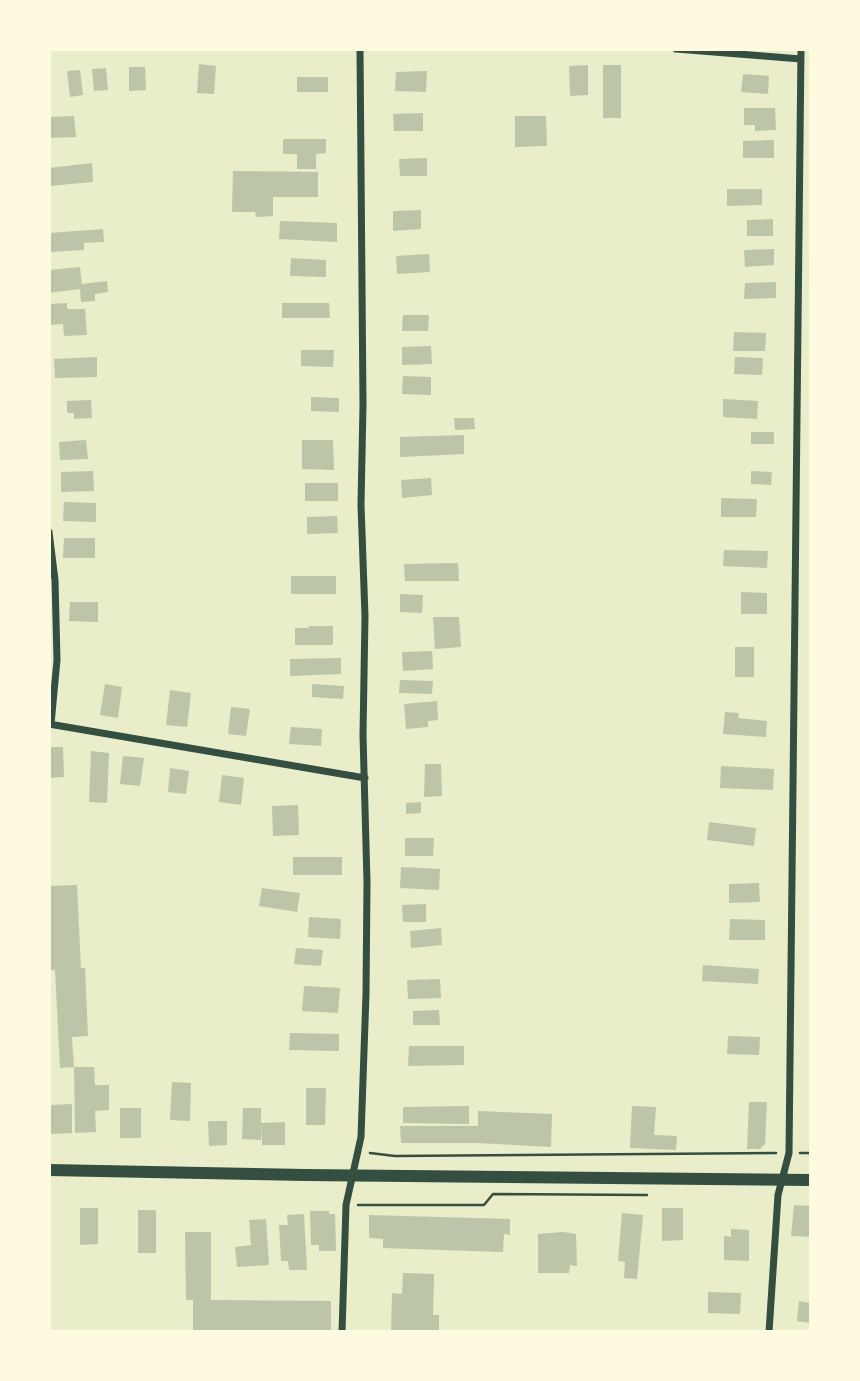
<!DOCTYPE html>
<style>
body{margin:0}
#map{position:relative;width:860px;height:1381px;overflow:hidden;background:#e9edc9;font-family:"Noto Sans",sans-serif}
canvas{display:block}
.frame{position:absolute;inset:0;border:51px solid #fefae0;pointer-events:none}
</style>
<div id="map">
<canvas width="860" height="1381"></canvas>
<div class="frame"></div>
</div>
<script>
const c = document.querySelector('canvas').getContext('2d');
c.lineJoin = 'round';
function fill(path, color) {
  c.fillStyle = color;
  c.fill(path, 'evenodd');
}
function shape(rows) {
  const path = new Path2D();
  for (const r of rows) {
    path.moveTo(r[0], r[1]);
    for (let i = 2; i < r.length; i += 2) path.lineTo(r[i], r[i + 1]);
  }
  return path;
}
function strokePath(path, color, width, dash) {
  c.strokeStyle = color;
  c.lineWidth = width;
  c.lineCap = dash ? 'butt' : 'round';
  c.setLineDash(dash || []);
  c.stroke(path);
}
fill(shape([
 [199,64,216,66,214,94,197,93],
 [588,65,588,95,570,96,569,66],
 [603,65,621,65,621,118,603,118],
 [129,67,145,67,146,90,129,91],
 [106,68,108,90,94,91,92,69],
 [80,70,83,95,70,97,67,71],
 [427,71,426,92,395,91,396,72],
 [743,74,769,76,768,94,741,92],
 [297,77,328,77,328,92,297,92],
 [744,108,775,108,776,130,755,131,755,125,744,125],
 [423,113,423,131,394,131,393,114],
 [74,116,76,137,49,138,49,117],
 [515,116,546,116,547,146,515,147],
 [283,139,326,139,326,153,316,154,316,169,297,169,297,154,283,154],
 [774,140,774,158,743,158,743,141],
 [427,158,427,176,400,176,399,159],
 [92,163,93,182,49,186,49,168],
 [233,171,318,172,318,197,273,197,273,216,256,217,255,212,232,212],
 [727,189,762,189,762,205,727,206],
 [421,210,421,229,393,231,393,211],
 [773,219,773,236,747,236,747,220],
 [280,221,337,223,337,242,279,239],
 [103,229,104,242,84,243,84,250,50,252,49,233],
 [774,249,774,265,745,267,744,250],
 [429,254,430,272,397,274,396,256],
 [291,258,326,260,326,277,290,276],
 [80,267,82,284,107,281,108,292,95,294,95,301,81,302,80,289,49,293,49,270],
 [776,282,776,298,744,299,745,283],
 [67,303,67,309,85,309,87,335,64,336,63,324,49,325,49,304],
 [282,303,329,303,330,318,282,318],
 [403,315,429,315,428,331,402,331],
 [734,332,766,333,765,351,733,351],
 [431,346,432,364,402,365,402,347],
 [301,350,334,350,333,367,301,366],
 [97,357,97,377,55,378,54,359],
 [735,357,763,358,762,375,734,374],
 [403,376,431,377,431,395,402,394],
 [311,397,339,398,339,412,311,411],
 [723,399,758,401,757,419,723,417],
 [91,400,92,418,74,419,74,413,67,413,67,401],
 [454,418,474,418,475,429,455,430],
 [751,432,774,432,774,444,751,444],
 [464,435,464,454,400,457,400,437],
 [86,440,88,459,60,460,59,442],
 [302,440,333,440,334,470,302,469],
 [93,471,94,491,61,492,61,472],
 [751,471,772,472,771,485,751,484],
 [431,478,432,495,402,498,401,480],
 [305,483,338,483,338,501,305,501],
 [721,498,757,499,756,517,721,517],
 [64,502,96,503,96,522,63,521],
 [337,516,338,533,307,534,307,517],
 [64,538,95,538,95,558,63,558],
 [724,550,768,551,767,568,723,566],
 [458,563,459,581,405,581,404,564],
 [291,576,336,576,336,594,291,594],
 [741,592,767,593,767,614,741,614],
 [400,594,423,595,422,613,400,612],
 [70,602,98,602,98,622,69,621],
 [433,617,459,617,461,647,435,649],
 [309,626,333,626,333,645,295,645,295,628,309,628],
 [735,647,754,647,754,677,735,677],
 [432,651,433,669,403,671,402,652],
 [341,658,341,674,290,676,290,659],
 [400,680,433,681,432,694,399,693],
 [105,684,122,687,118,718,100,715],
 [312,684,344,686,343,699,312,697],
 [170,690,191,693,187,727,166,725],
 [437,701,438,720,428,721,428,727,406,729,404,704],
 [231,707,250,709,246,736,228,734],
 [725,712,739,713,738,718,767,721,766,737,723,734],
 [291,727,322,729,321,746,289,744],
 [49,747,63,747,64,777,49,778],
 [91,751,109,753,107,803,89,802],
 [123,756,144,758,140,786,120,784],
 [425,764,441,764,442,796,424,797],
 [721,766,774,769,773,790,720,788],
 [170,768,189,771,186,794,168,792],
 [222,775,244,778,241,805,219,802],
 [421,802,421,813,406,814,406,803],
 [298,805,299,835,273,836,272,806],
 [709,822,756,828,754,846,707,840],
 [405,838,434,838,433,856,405,856],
 [293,857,342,857,342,875,293,875],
 [401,867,440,869,439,890,400,888],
 [759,883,760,902,729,903,729,884],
 [77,885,81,968,85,968,88,1036,72,1037,74,1067,60,1068,55,970,49,970,49,886],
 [262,888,300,893,297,912,259,906],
 [426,904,426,922,403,922,402,905],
 [309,917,341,919,340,939,308,937],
 [730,919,765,920,765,940,729,940],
 [441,928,442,945,411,948,410,931],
 [296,948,323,950,321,966,294,964],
 [703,965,759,969,758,984,702,981],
 [440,979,441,998,408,999,407,980],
 [304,986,340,988,338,1013,302,1011],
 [439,1010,440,1025,413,1025,413,1011],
 [290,1033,339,1034,339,1051,289,1050],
 [728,1036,760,1037,759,1055,727,1054],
 [409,1046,464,1046,464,1065,408,1066],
 [74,1067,94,1067,95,1085,109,1085,109,1110,95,1111,96,1132,75,1133],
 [172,1082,191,1083,190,1121,170,1120],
 [306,1088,326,1088,325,1125,306,1125],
 [749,1102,767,1102,765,1144,760,1149,747,1149],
 [72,1104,72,1133,50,1134,49,1105],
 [469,1106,469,1124,403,1123,403,1107],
 [632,1106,656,1107,654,1135,677,1136,676,1150,630,1148],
 [120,1108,141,1108,141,1138,120,1138],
 [243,1108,261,1108,261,1123,285,1122,285,1145,262,1145,262,1126,261,1140,242,1139],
 [478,1111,552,1114,551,1147,478,1143,401,1143,400,1126,478,1126],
 [208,1121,227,1121,227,1145,209,1146],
 [794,1205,811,1206,811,1237,791,1236],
 [80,1208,98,1208,98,1244,80,1245],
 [662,1208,683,1208,683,1240,662,1241],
 [138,1210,156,1210,156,1253,138,1253],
 [310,1211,329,1211,329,1214,335,1214,336,1251,319,1251,319,1245,311,1245],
 [622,1213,643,1215,637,1279,624,1278,625,1262,618,1261],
 [304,1214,307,1270,289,1270,288,1261,281,1261,279,1225,288,1225,287,1215],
 [369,1215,510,1219,510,1235,504,1234,503,1252,383,1248,383,1239,369,1238],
 [266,1219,269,1265,237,1267,235,1247,251,1245,249,1220],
 [731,1229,749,1230,749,1261,724,1260,724,1236,731,1237],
 [185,1232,211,1232,211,1300,331,1301,331,1332,193,1332,193,1300,186,1300],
 [563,1232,576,1234,577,1266,570,1265,569,1273,538,1273,538,1234],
 [403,1273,434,1274,433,1315,439,1315,439,1332,391,1332,392,1293,402,1294],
 [708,1292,741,1293,740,1314,708,1313],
 [799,1301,811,1303,811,1323,797,1321]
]), '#bcc5a7');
strokePath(shape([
 [370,1153,395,1156,776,1153],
 [800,1153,811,1153],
 [358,1205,484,1205,493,1194,647,1195]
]), '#344e41', 2.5);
strokePath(shape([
 [676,49,801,59],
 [49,532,55,580,57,660,51,724],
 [49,724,365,778],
 [342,1332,346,1205,361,1137,366,994,367,882,363,735,365,616,361,505,363,405,360,49],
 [769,1332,778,1195,789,1153,801,49]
]), '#344e41', 7);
strokePath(shape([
 [49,1170,305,1175,811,1180]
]), '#344e41', 12);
</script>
